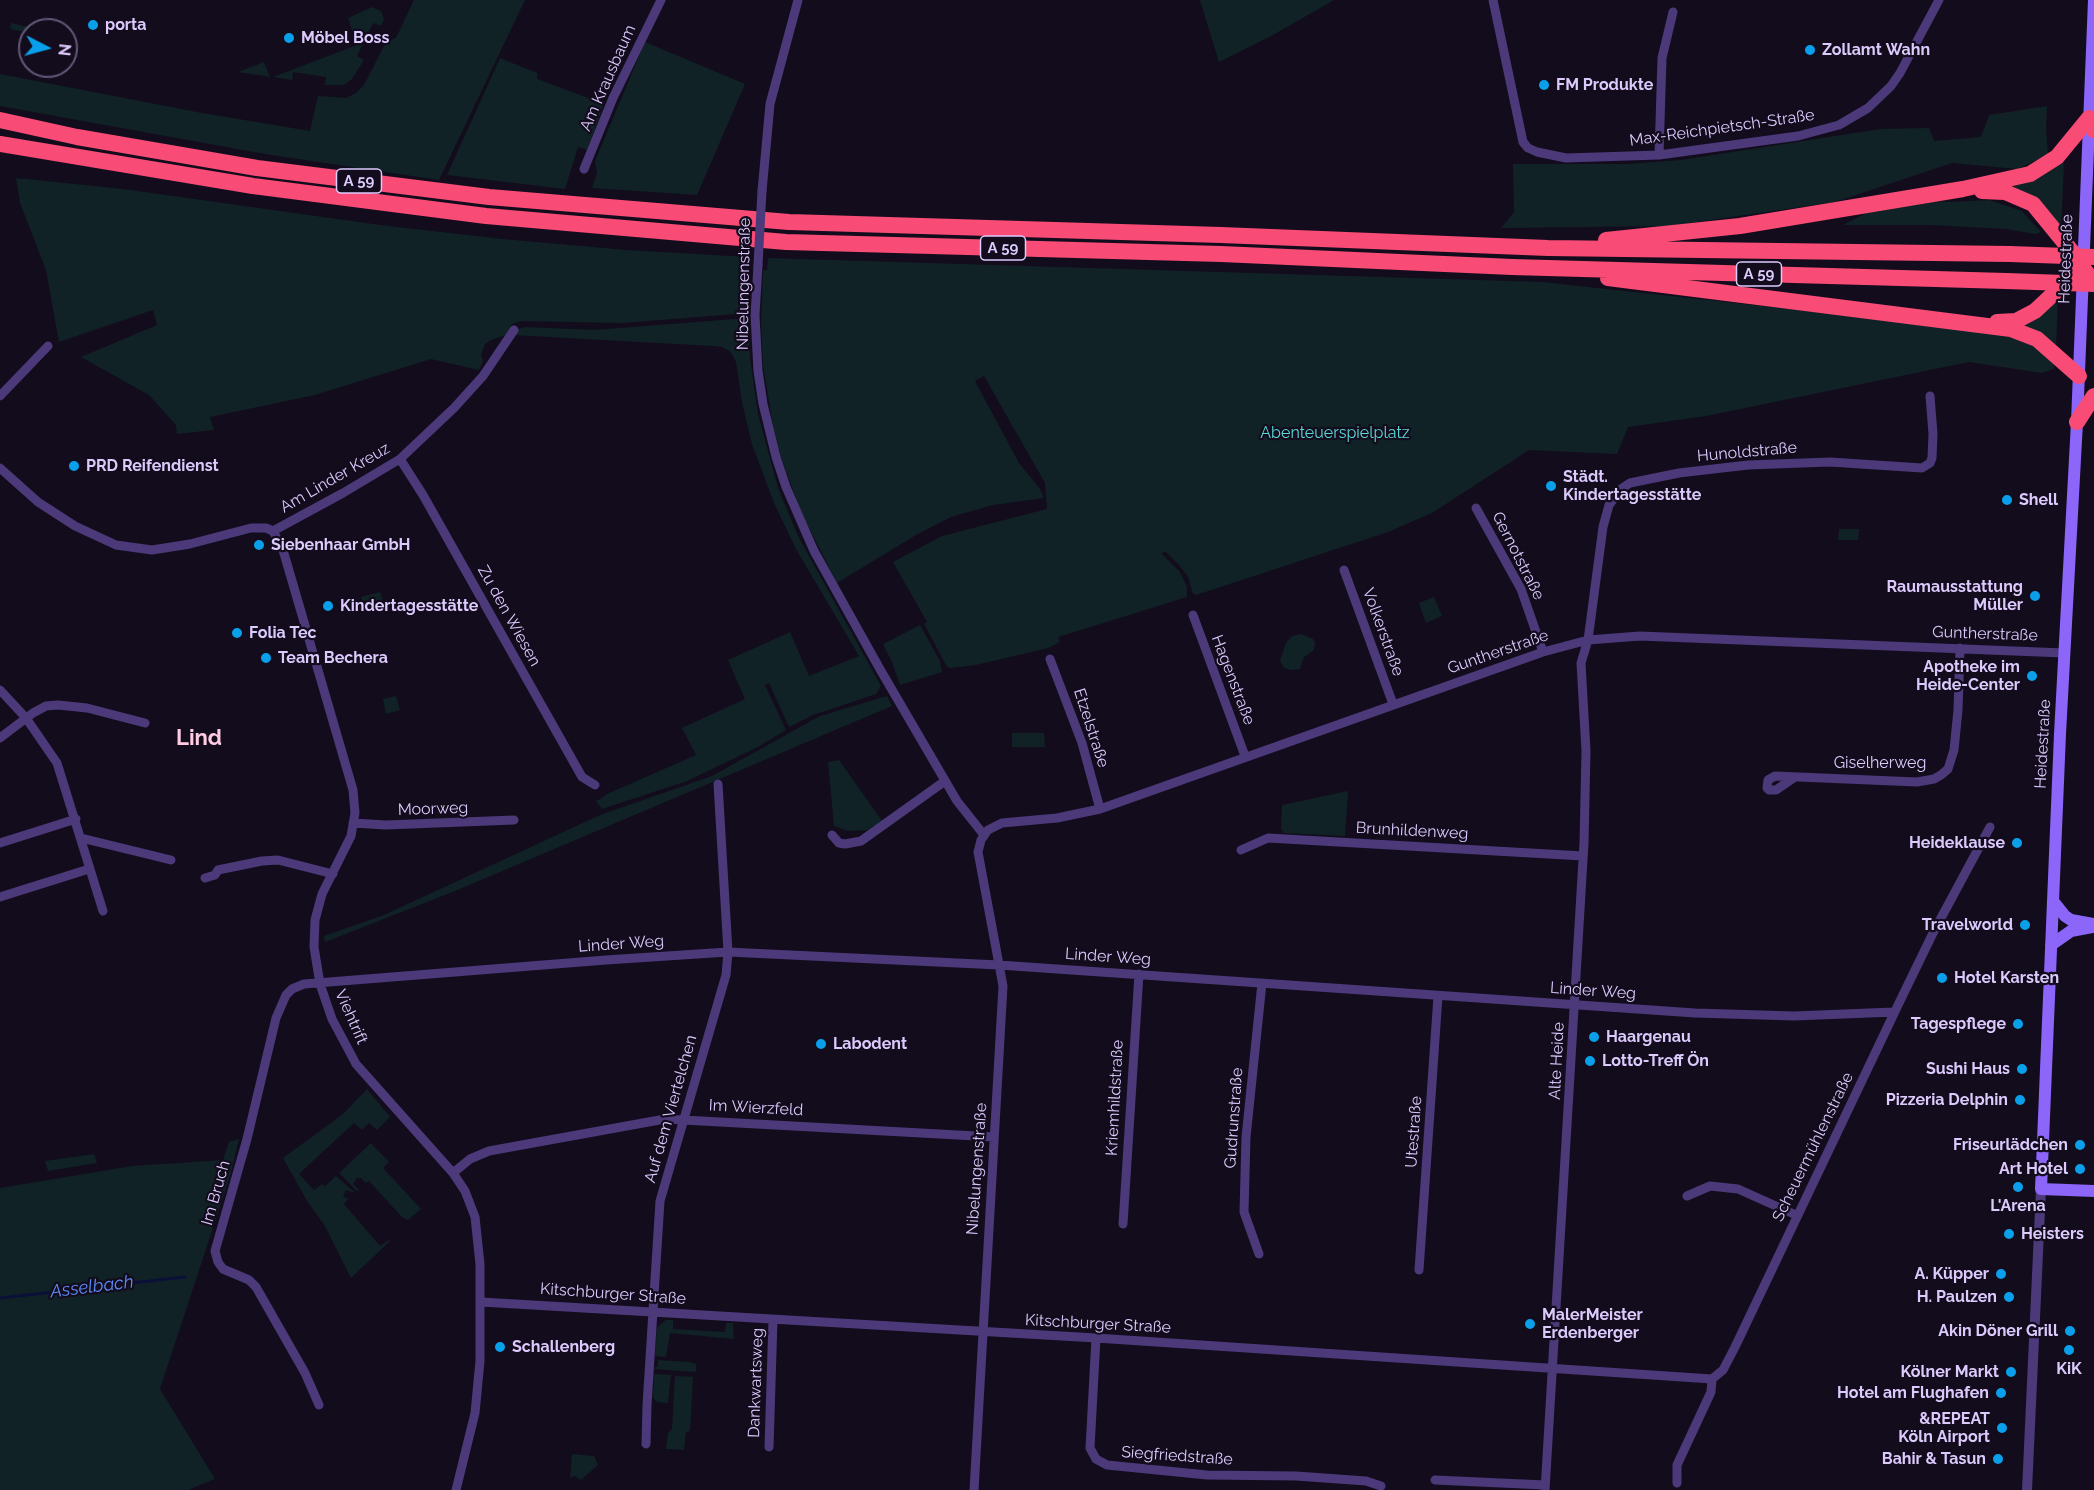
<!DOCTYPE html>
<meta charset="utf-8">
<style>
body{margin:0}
#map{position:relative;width:2094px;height:1490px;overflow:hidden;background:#130c1d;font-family:Raleway,sans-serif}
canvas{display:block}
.north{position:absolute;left:18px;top:18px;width:60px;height:60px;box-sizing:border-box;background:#130c1d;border:2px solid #635877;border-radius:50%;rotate:96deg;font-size:16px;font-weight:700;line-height:24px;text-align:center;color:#dccafd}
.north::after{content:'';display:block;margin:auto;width:21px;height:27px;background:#0a9fea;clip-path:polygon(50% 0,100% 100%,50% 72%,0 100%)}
</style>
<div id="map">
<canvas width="2094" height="1490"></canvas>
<div class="north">N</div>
</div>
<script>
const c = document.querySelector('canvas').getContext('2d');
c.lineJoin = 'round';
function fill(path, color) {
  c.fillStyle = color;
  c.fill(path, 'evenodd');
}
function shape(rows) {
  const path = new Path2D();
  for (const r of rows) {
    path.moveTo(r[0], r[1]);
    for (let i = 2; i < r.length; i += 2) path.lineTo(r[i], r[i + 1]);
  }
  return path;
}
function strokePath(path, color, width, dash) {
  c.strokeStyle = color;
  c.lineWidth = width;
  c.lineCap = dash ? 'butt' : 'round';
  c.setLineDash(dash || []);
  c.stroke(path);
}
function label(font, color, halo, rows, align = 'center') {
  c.font = font + ' Raleway,sans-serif';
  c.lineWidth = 4.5;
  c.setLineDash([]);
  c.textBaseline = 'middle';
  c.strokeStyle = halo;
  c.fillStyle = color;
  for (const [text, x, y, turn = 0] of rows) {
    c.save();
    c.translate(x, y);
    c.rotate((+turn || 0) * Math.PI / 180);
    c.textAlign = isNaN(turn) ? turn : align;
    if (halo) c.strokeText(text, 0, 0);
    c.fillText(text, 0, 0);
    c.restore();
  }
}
fill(shape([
 [414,0,525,0,439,180,265,154,0,106,0,74,202,113,310,131,318,96,346,98,356,93,364,85,386,42,396,38],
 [1200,0,1334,0,1273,35,1219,62],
 [372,7,381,11,384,19,381,26,373,23,357,56,364,60,352,79,344,85,325,85,326,77,293,72,292,80,273,77,357,45,348,18],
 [11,23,43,30,30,30,30,33,10,29],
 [645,42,745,84,697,195,592,188,597,173,595,161],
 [500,58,537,73,537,79,604,104,587,150,578,147,565,189,447,175],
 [264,62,270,77,238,72],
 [2047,106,2046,128,2048,155,2017,169,1952,163,1835,202,1669,226,1501,228,1514,212,1513,164,1627,164,1681,160,1880,129,1929,128,1934,141,1981,137,1989,115],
 [2061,160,2064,164,2061,230,2010,187],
 [16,178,123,189,380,225,502,239,626,250,748,257,748,313,623,323,521,321,512,324,506,335,491,340,485,344,481,355,483,361,479,370,431,359,315,395,210,417,214,430,177,434,176,425,149,395,81,357,157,325,153,310,59,342,46,270,20,203],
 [1989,200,2022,211,2041,232,2035,234,2006,229,1930,225,1843,225,1870,211,1914,201,1953,202],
 [768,258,1542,282,1975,329,1997,332,2043,349,2054,360,2054,369,2042,373,1969,362,1706,416,1628,427,1617,454,1529,450,1432,513,1388,532,1196,595,1193,594,1188,577,1179,565,1166,552,1161,553,1180,572,1187,587,1187,597,1058,637,1060,642,1048,648,976,665,951,668,947,667,924,624,927,622,893,562,942,536,1047,509,1045,483,984,376,975,381,1019,463,1040,489,1044,498,993,505,951,517,916,535,837,583,801,512,781,457,773,426,763,365,761,322,763,270,767,270],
 [2058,298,2056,347,2015,324],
 [748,318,750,358,758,414,778,488,798,536,881,686,876,694,813,715,789,727,769,683,765,685,786,730,758,747,687,781,602,809,596,801,602,798,607,794,696,755,682,728,745,699,728,660,790,632,809,676,859,656,796,549,774,503,752,444,742,402,736,362,730,351,722,347,713,346,514,335,518,329,525,327,594,330],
 [1839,529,1859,529,1858,540,1838,540],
 [380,592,384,604,365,610,361,597],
 [1434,597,1442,616,1426,623,1419,603],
 [920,625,940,661,942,672,900,685,892,662,883,644],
 [1301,634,1313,639,1315,643,1314,650,1304,657,1300,669,1292,670,1284,668,1280,661,1286,643,1292,636],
 [396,696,400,710,386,714,383,699],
 [887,696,892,706,455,891,325,942,324,936,384,915,600,815,712,776,820,716],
 [1012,733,1044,733,1045,747,1012,747],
 [839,760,882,821,868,830,848,831,834,826,828,762],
 [1348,791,1345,836,1284,833,1281,829,1282,805],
 [367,1089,390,1117,377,1130,369,1123,362,1130,354,1123,299,1174,314,1190,322,1184,325,1186,336,1176,355,1193,346,1190,343,1196,348,1199,344,1204,380,1246,389,1240,390,1241,351,1278,325,1226,307,1201,283,1158,343,1114],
 [239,1139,230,1176,160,1389,215,1479,188,1490,0,1490,0,1188,132,1166,223,1160,229,1142],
 [371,1143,389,1162,383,1168,421,1209,408,1220,402,1217,369,1181,366,1183,361,1178,357,1178,353,1184,359,1190,357,1191,339,1173],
 [94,1154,97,1163,48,1171,45,1161],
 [666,1320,673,1320,673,1329,725,1332,726,1323,733,1323,734,1339,670,1333,666,1357,655,1356,657,1327],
 [658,1360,690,1362,696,1364,696,1372,654,1369,655,1367,658,1367],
 [654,1374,671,1375,668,1403,657,1402,653,1398],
 [675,1376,693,1377,690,1431,686,1432,684,1450,666,1449,668,1433,672,1429],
 [572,1454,594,1456,598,1465,581,1480,575,1476,570,1478]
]), '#102226');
strokePath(shape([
 [0,1298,185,1277]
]), '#0a1038', 3);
strokePath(shape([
 [1493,0,1523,142,1528,148,1537,152,1566,158,1659,155,1798,136,1839,125,1868,108,1891,86,1900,73,1939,0],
 [1659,155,1662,58,1673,12],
 [584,169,613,98,661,0],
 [762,191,770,104,798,0],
 [758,265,755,315,758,371,763,404,776,457,786,487,814,551,881,671,957,801,984,835],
 [0,396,48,346],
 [400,459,423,495,582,777,595,785],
 [0,468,38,502,75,526,116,545,152,550,190,544,251,528,266,528,273,531],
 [1476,508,1521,589,1543,652],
 [273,531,283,550,353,790,355,813,351,836,322,894,315,920,314,947,320,984,332,1019,356,1064,453,1173,465,1191,475,1217,480,1264,480,1361,475,1413,456,1490],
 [273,531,343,493,400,459,454,408,483,376,514,330],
 [1344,570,1393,704],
 [1193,615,1245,756],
 [1050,659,1082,743,1100,809],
 [0,690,26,718,57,763,103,911],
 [0,738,33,713,46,706,58,705,87,708,145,723],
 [1795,777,1776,790,1769,790,1767,788,1768,780,1775,776,1917,782,1934,779,1941,775,1948,769,1954,750,1958,710,1960,648],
 [353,823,386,825,514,820],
 [832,835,839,843,845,844,861,841,945,781],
 [81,838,171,860],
 [0,843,76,819],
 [1241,850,1268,838,1583,856],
 [205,878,215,875,218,870,262,861,278,860,333,874],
 [0,897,89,869],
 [453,1173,470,1159,489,1151,665,1119,994,1137],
 [1687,1196,1710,1186,1738,1189,1796,1215],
 [1123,1224,1139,974],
 [1259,1254,1244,1212,1246,1137,1262,983],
 [1419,1270,1438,996],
 [481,1302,1096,1338,1712,1379],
 [1096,1338,1090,1448,1096,1459,1107,1465,1207,1475,1296,1476,1366,1481,1381,1486],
 [1712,1379,1723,1370,1735,1347,1899,1003,1934,931,1990,827],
 [319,1405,305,1373,256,1287,249,1280,223,1269,218,1262,215,1251,247,1139,276,1018,286,995,292,989,304,984,606,960,728,952,999,965,1695,1013,1794,1016,1894,1012],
 [646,1444,647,1405,660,1201,726,975,728,952,718,784],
 [769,1447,773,1320],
 [1435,1480,1545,1485],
 [1677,1483,1677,1465,1711,1392,1712,1379],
 [974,1490,1003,986,978,852,981,840,988,830,1002,823,1057,818,1100,809,1543,652,1588,640,1640,636,2064,653],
 [1545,1490,1584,843,1586,751,1581,663,1588,640,1603,527,1609,505,1621,489,1630,483,1679,473,1748,465,1830,462,1922,468,1930,463,1932,458,1933,434,1930,396]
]), '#4b397a', 9);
strokePath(shape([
 [2027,1490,2041,1189]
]), '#4b397a', 10);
strokePath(shape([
 [2094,0,2077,422,2060,734,2041,1189,2094,1191],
 [2053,901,2065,916,2071,920,2094,924],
 [2051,945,2071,931,2092,927]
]), '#8c65f9', 12);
strokePath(shape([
 [0,120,77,137,257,168,489,197,789,222,1221,235,1548,248,2010,254],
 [0,144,253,186,486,216,786,242,1221,254,1512,267,2006,281],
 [1982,191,2005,192,2033,204,2082,264,2084,262],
 [1606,240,1740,226,1963,189,2030,174,2057,157,2089,118,2094,130],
 [1608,278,2011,329,2037,339,2079,376],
 [1997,322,2016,321,2035,311,2082,267,2090,277],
 [2077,422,2094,396]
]), '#f84b75', 16);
strokePath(shape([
 [758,265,762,191]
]), '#4b397a', 9);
strokePath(shape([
 [2010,254,2094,257],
 [2006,281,2094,284]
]), '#f84b75', 16);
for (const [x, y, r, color] of [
 [93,25,6,"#0a9fea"],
 [289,38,6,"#0a9fea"],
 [1810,50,6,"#0a9fea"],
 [1544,85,6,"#0a9fea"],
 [74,466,6,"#0a9fea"],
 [1551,486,6,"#0a9fea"],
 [2007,500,6,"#0a9fea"],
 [259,545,6,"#0a9fea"],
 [2035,596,6,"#0a9fea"],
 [328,606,6,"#0a9fea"],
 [237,633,6,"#0a9fea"],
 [266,658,6,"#0a9fea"],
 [2032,676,6,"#0a9fea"],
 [2017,843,6,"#0a9fea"],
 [2025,925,6,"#0a9fea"],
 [1942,978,6,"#0a9fea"],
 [2018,1024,6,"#0a9fea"],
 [1594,1037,6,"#0a9fea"],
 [821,1044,6,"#0a9fea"],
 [1590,1061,6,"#0a9fea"],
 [2022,1069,6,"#0a9fea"],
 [2020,1100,6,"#0a9fea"],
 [2080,1145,6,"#0a9fea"],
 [2080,1169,6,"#0a9fea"],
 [2018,1187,6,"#0a9fea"],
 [2009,1234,6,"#0a9fea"],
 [2001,1274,6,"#0a9fea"],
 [2009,1297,6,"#0a9fea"],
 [1530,1324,6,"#0a9fea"],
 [2070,1331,6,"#0a9fea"],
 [500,1347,6,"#0a9fea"],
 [2069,1350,6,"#0a9fea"],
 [2011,1372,6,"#0a9fea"],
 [2001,1393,6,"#0a9fea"],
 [2002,1428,6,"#0a9fea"],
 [1998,1459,6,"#0a9fea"]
]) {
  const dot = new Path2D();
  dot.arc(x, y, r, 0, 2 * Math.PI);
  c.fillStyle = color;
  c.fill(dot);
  strokePath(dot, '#130c1d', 2);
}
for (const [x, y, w] of [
 [359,181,45],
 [1003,248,45],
 [1759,274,45]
]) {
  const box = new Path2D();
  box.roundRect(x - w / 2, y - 12, w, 24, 4.5);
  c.fillStyle = '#130c1d';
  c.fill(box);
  strokePath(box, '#dccafd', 1.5);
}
label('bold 15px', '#dccafd', null, [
 ["A 59",359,181],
 ["A 59",1003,248],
 ["A 59",1759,274]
]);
label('bold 16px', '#dccafd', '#130c1d', [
 ["porta",105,25],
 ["Möbel Boss",301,38],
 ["Zollamt Wahn",1822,50],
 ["FM Produkte",1556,85],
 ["PRD Reifendienst",86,466],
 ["Städt.",1563,477],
 ["Kindertagesstätte",1563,495],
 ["Shell",2019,500],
 ["Siebenhaar GmbH",271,545],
 ["Raumausstattung",2023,587,"right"],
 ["Müller",2023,605,"right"],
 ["Kindertagesstätte",340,606],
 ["Folia Tec",249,633],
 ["Team Bechera",278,658],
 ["Apotheke im",2020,667,"right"],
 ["Heide-Center",2020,685,"right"],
 ["Heideklause",2005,843,"right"],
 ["Travelworld",2013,925,"right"],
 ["Hotel Karsten",1954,978],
 ["Tagespflege",2006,1024,"right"],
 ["Haargenau",1606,1037],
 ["Labodent",833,1044],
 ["Lotto-Treff Ön",1602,1061],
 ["Sushi Haus",2010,1069,"right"],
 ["Pizzeria Delphin",2008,1100,"right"],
 ["Friseurlädchen",2068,1145,"right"],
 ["Art Hotel",2068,1169,"right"],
 ["L'Arena",2018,1206,"center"],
 ["Heisters",2021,1234],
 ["A. Küpper",1989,1274,"right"],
 ["H. Paulzen",1997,1297,"right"],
 ["MalerMeister",1542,1315],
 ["Erdenberger",1542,1333],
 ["Akin Döner Grill",2058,1331,"right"],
 ["Schallenberg",512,1347],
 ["KiK",2069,1369,"center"],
 ["Kölner Markt",1999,1372,"right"],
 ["Hotel am Flughafen",1989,1393,"right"],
 ["&REPEAT",1990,1419,"right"],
 ["Köln Airport",1990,1437,"right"],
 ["Bahir & Tasun",1986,1459,"right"]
], 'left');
label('16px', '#dccafd', '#130c1d', [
 ["Am Krausbaum",608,78,-66],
 ["Max-Reichpietsch-Straße",1722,128,-8],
 ["Heidestraße",2066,259,-88],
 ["Nibelungenstraße",744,284,-89],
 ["Hunoldstraße",1747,452,-5],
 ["Am Linder Kreuz",335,478,-30],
 ["Gernotstraße",1518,556,63],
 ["Zu den Wiesen",509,616,61],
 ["Volkerstraße",1383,632,70],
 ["Guntherstraße",1985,634,2],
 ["Guntherstraße",1498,652,-19],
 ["Hagenstraße",1233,680,69],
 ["Etzelstraße",1091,728,72],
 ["Heidestraße",2043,744,-87],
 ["Giselherweg",1880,763],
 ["Moorweg",433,809,-2],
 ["Brunhildenweg",1412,831,3],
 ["Linder Weg",621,944,-4],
 ["Linder Weg",1108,957,4],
 ["Linder Weg",1593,991,4],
 ["Viehtrift",351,1017,66],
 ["Alte Heide",1557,1061,-87],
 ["Kriemhildstraße",1115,1098,-87],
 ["Im Wierzfeld",756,1108,3],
 ["Auf dem Viertelchen",671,1109,-74],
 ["Gudrunstraße",1234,1118,-86],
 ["Utestraße",1414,1132,-86],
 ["Scheuermühlenstraße",1813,1147,-64],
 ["Nibelungenstraße",977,1169,-86],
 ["Im Bruch",216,1193,-74],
 ["Kitschburger Straße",613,1294,4],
 ["Kitschburger Straße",1098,1324,3],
 ["Dankwartsweg",756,1383,-88],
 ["Siegfriedstraße",1177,1456,4]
]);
label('16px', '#5ad9d7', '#130c1d', [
 ["Abenteuerspielplatz",1335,433]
]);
label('italic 18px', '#5d8cf8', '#130c1d', [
 ["Asselbach",92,1287,-7]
]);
label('bold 22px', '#fdcce0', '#130c1d', [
 ["Lind",199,738]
]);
</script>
